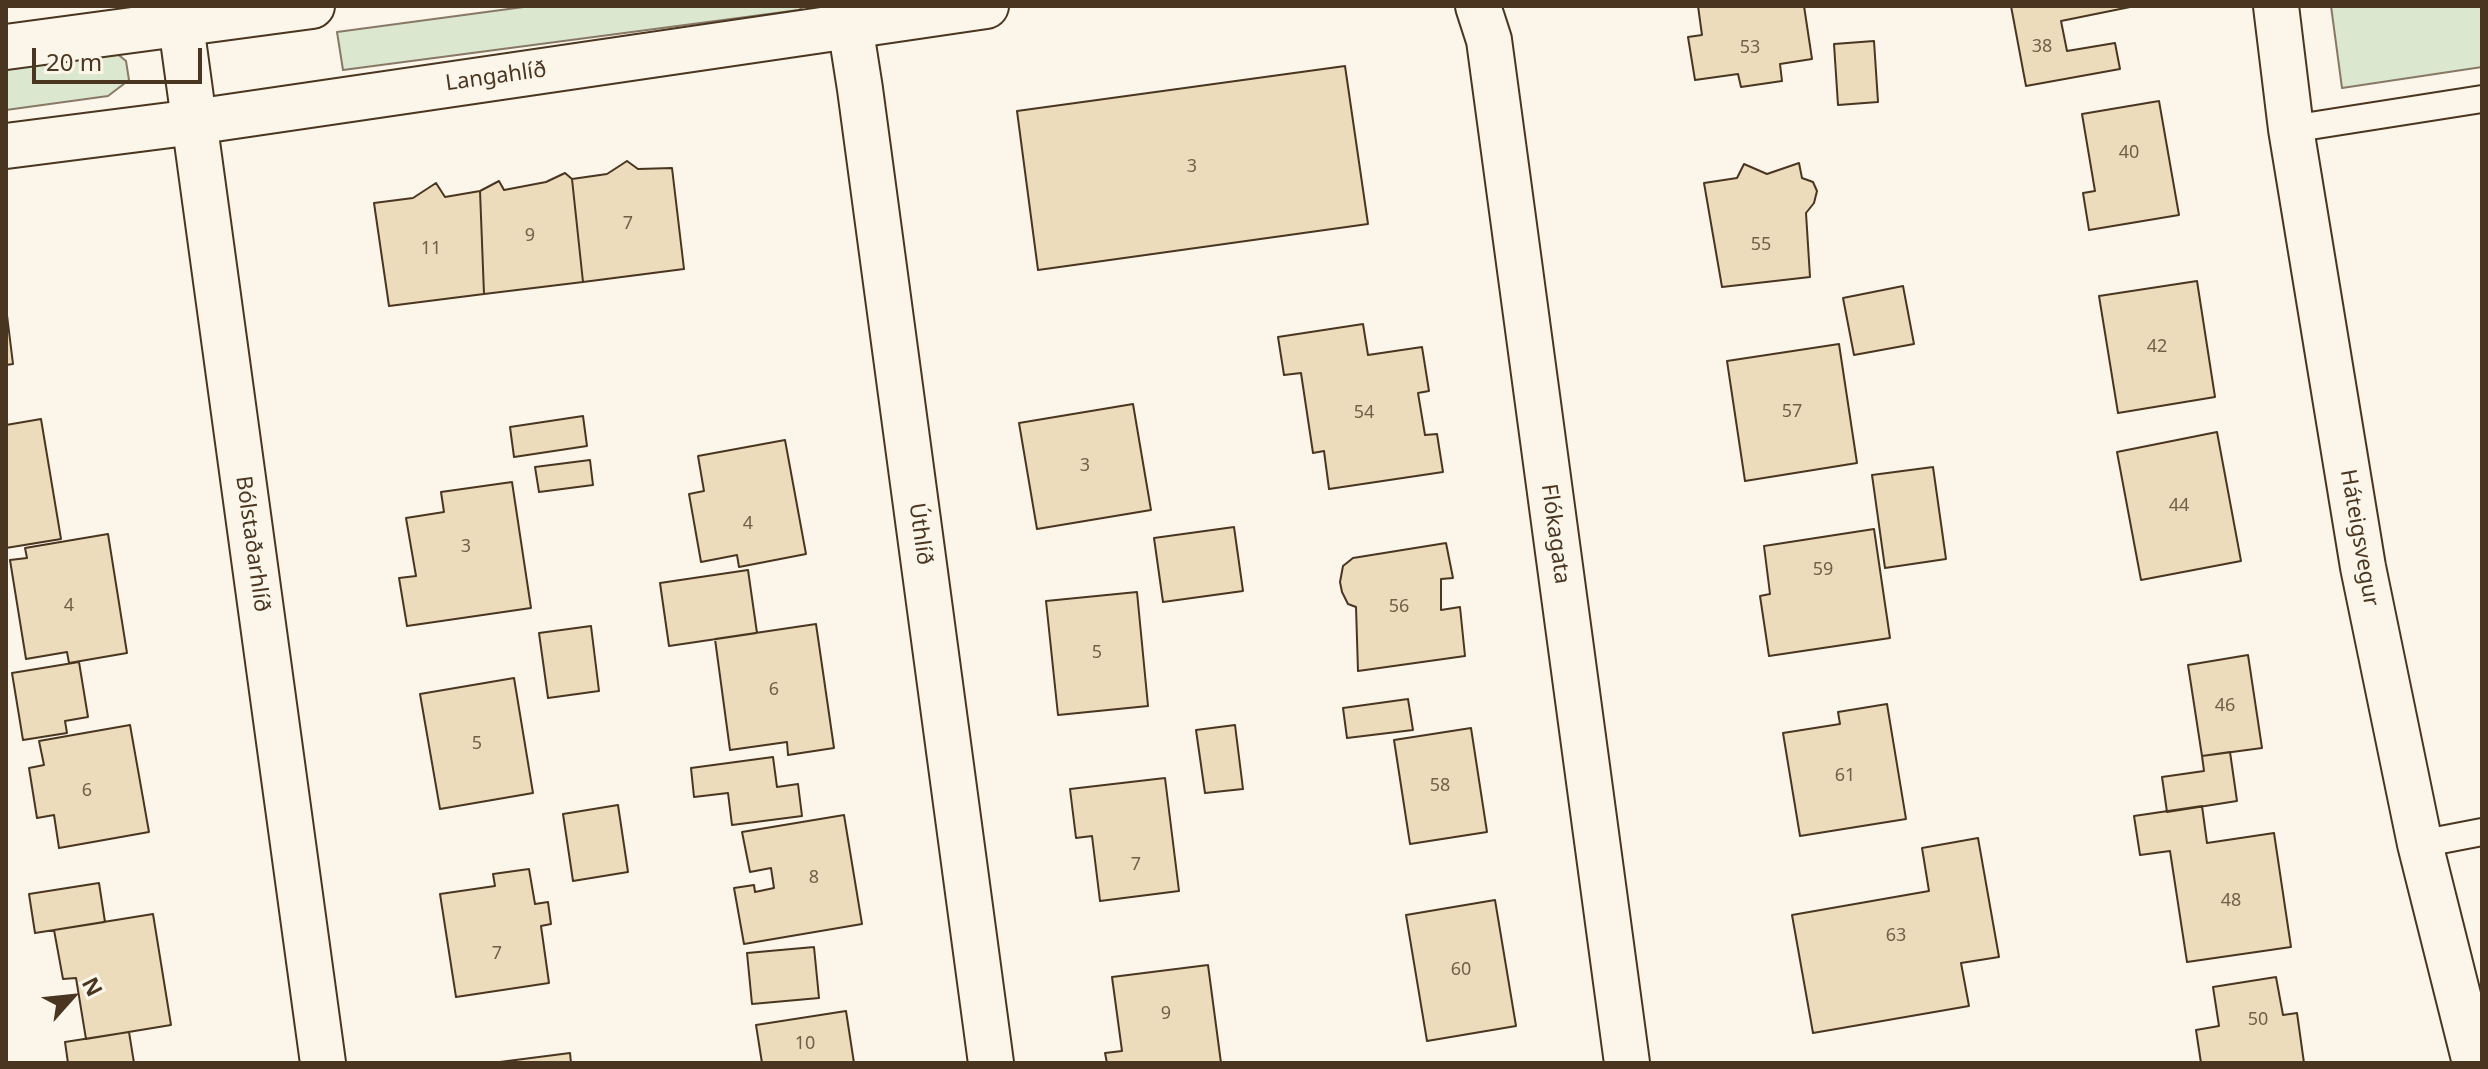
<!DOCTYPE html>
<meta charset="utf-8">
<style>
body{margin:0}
#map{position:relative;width:2488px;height:1069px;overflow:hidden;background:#fbf6e9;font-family:"Noto Sans",sans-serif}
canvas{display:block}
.frame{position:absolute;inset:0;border:8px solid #4a3520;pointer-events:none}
.north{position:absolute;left:32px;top:957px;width:80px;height:80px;-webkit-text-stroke:6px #fbf6e9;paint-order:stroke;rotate:63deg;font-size:22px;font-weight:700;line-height:32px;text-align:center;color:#4a3520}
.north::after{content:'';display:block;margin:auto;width:28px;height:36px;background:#4a3520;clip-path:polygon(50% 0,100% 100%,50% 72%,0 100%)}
.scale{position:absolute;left:32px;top:48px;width:170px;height:36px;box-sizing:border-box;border:4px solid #4a3520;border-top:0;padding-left:10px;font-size:24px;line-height:28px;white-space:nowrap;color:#4a3520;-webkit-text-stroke:6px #fbf6e9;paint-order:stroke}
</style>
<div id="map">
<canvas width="2488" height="1069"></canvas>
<div class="frame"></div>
<div class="north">N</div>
<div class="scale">20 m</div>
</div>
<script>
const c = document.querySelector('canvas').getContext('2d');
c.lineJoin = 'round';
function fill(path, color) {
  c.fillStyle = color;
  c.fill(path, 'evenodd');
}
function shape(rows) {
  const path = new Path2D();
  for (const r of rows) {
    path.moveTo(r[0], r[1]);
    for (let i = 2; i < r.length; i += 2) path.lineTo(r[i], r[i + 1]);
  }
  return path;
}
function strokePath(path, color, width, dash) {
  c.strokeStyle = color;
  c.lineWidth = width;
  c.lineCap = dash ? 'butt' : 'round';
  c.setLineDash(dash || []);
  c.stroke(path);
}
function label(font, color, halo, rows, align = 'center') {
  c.font = font + ' "Noto Sans",sans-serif';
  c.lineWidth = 6;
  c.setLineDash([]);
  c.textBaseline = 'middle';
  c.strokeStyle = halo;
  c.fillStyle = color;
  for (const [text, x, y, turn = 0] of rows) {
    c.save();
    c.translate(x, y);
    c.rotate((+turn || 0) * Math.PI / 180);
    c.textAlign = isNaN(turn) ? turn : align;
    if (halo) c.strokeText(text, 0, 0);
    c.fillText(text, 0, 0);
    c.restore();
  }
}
const green = shape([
 [531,6,804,6,799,10,343,70,337,32,531,6],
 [2331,6,2482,6,2482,67,2342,88,2331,6],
 [115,52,126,61,129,80,108,96,6,110,6,67,115,52]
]);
fill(green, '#dce7d0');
strokePath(green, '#887966', 2);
const building = shape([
 [1698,6,1804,6,1812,59,1780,64,1782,81,1741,87,1738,74,1695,80,1688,37,1702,35,1698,6],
 [2011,6,2135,6,2061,21,2067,51,2115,43,2120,69,2026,86,2011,6],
 [1874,41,1878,102,1838,105,1834,44,1874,41],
 [1345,66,1368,224,1038,270,1017,111,1345,66],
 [2159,101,2179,215,2089,230,2083,193,2095,191,2082,114,2159,101],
 [627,161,638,169,672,168,684,269,583,282,572,179,607,174,627,161],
 [1799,163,1802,178,1813,182,1817,191,1814,203,1806,213,1810,277,1722,287,1704,183,1737,178,1744,164,1767,174,1799,163],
 [565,173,572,179,583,282,484,294,480,191,499,181,504,190,546,182,565,173],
 [436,183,445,197,480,191,484,294,389,306,374,203,413,198,436,183],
 [2197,281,2215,397,2118,413,2099,296,2197,281],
 [1903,286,1914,344,1854,355,1843,298,1903,286],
 [6,307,13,364,6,365,6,307],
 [1363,324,1368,355,1422,347,1429,391,1418,393,1425,435,1437,434,1443,472,1329,489,1324,451,1313,453,1301,373,1284,375,1278,337,1363,324],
 [1839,344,1857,463,1745,481,1727,361,1839,344],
 [1133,404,1151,510,1037,529,1019,423,1133,404],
 [583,416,587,446,514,457,510,427,583,416],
 [41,419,61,539,6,548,6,425,41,419],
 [2217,432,2241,561,2141,580,2117,452,2217,432],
 [785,440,806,554,739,567,737,555,701,562,689,494,704,491,698,456,785,440],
 [590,460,593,485,539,492,535,467,590,460],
 [1933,467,1946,559,1885,568,1872,475,1933,467],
 [512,482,531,608,407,626,399,578,416,576,406,518,444,512,441,492,512,482],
 [1234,527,1243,591,1163,602,1154,538,1234,527],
 [1874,529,1890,638,1769,656,1760,596,1770,594,1764,546,1874,529],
 [108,534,127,653,69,663,67,652,26,659,10,560,27,558,25,548,108,534],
 [1446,543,1453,578,1441,579,1441,610,1460,607,1465,656,1358,671,1356,607,1348,604,1342,592,1340,582,1343,566,1353,558,1446,543],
 [748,570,757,633,669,646,660,583,748,570],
 [1137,592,1148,706,1058,715,1046,601,1137,592],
 [816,624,834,748,788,755,787,742,730,750,715,639,816,624],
 [591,626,599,691,548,698,539,633,591,626],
 [2248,655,2262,748,2202,756,2188,665,2248,655],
 [79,662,88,717,65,721,67,733,23,740,12,673,79,662],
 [514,678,533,793,440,809,420,694,514,678],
 [1408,699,1413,730,1347,738,1343,708,1408,699],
 [1887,704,1906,819,1800,836,1783,733,1840,724,1838,712,1887,704],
 [130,725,149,832,59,848,54,815,37,818,29,768,44,765,39,741,130,725],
 [1235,725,1243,789,1205,793,1196,730,1235,725],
 [1471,728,1487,832,1410,844,1394,740,1471,728],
 [2230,752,2237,801,2167,812,2162,777,2204,771,2202,756,2230,752],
 [773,757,777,787,798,784,802,816,732,825,728,793,694,797,691,768,773,757],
 [1165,778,1179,891,1100,901,1092,836,1076,838,1070,789,1165,778],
 [618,805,628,872,573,881,563,814,618,805],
 [2202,806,2207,843,2274,833,2291,947,2187,962,2170,851,2140,855,2134,816,2202,806],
 [844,815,862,924,744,944,734,888,754,885,755,892,774,888,771,868,750,872,742,832,844,815],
 [1978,838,1999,957,1961,963,1969,1006,1813,1033,1792,915,1929,891,1922,848,1978,838],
 [529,869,535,904,548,902,551,924,541,926,549,983,456,997,440,894,495,886,493,874,529,869],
 [99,883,105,922,35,933,29,894,99,883],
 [1495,900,1516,1026,1427,1041,1406,915,1495,900],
 [153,914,171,1025,86,1039,76,978,63,979,54,930,153,914],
 [814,947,819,998,752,1004,747,953,814,947],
 [1208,965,1221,1063,1107,1063,1105,1053,1122,1051,1112,977,1208,965],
 [2276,977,2283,1015,2297,1013,2304,1063,2201,1063,2196,1030,2219,1026,2213,987,2276,977],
 [846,1011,854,1063,762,1063,756,1025,846,1011],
 [129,1032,134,1063,68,1063,65,1042,129,1032],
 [570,1053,571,1063,492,1063,570,1053]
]);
fill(building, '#ecdcbc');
strokePath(building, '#4a3520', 2);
const lane = shape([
 [2291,129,2482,99],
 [2420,844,2482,832]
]);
const street = shape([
 [847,6,860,89,991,1063],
 [1478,6,1489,40,1627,1063],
 [2276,6,2291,129,2363,567,2420,844,2475,1063],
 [181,25,323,1063]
]);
const secondary = shape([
 [6,47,312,6],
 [6,146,194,122,986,6]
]);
strokePath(lane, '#4a3520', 30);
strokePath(street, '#4a3520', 48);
strokePath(secondary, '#4a3520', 48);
strokePath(lane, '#fbf6e9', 26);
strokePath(street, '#fbf6e9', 44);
strokePath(secondary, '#fbf6e9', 44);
label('18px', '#725f47', null, [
 ["38",2042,47],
 ["53",1750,48],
 ["40",2129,153],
 ["3",1192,167],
 ["7",628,224],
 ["9",530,236],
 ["55",1761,245],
 ["11",431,249],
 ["42",2157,347],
 ["57",1792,412],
 ["54",1364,413],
 ["3",1085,466],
 ["44",2179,506],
 ["4",748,524],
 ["3",466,547],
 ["59",1823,570],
 ["4",69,606],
 ["56",1399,607],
 ["5",1097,653],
 ["6",774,690],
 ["46",2225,706],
 ["5",477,744],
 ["61",1845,776],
 ["58",1440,786],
 ["6",87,791],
 ["7",1136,865],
 ["8",814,878],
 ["48",2231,901],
 ["63",1896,936],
 ["7",497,954],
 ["60",1461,970],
 ["9",1166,1014],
 ["50",2258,1020],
 ["10",805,1044]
]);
label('22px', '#4a3520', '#fbf6e9', [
 ["Langahlíð",496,77,-8],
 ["Úthlíð",920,534,82],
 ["Flókagata",1555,534,82],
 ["Háteigsvegur",2359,538,80],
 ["Bólstaðarhlíð",252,544,82]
]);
</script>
